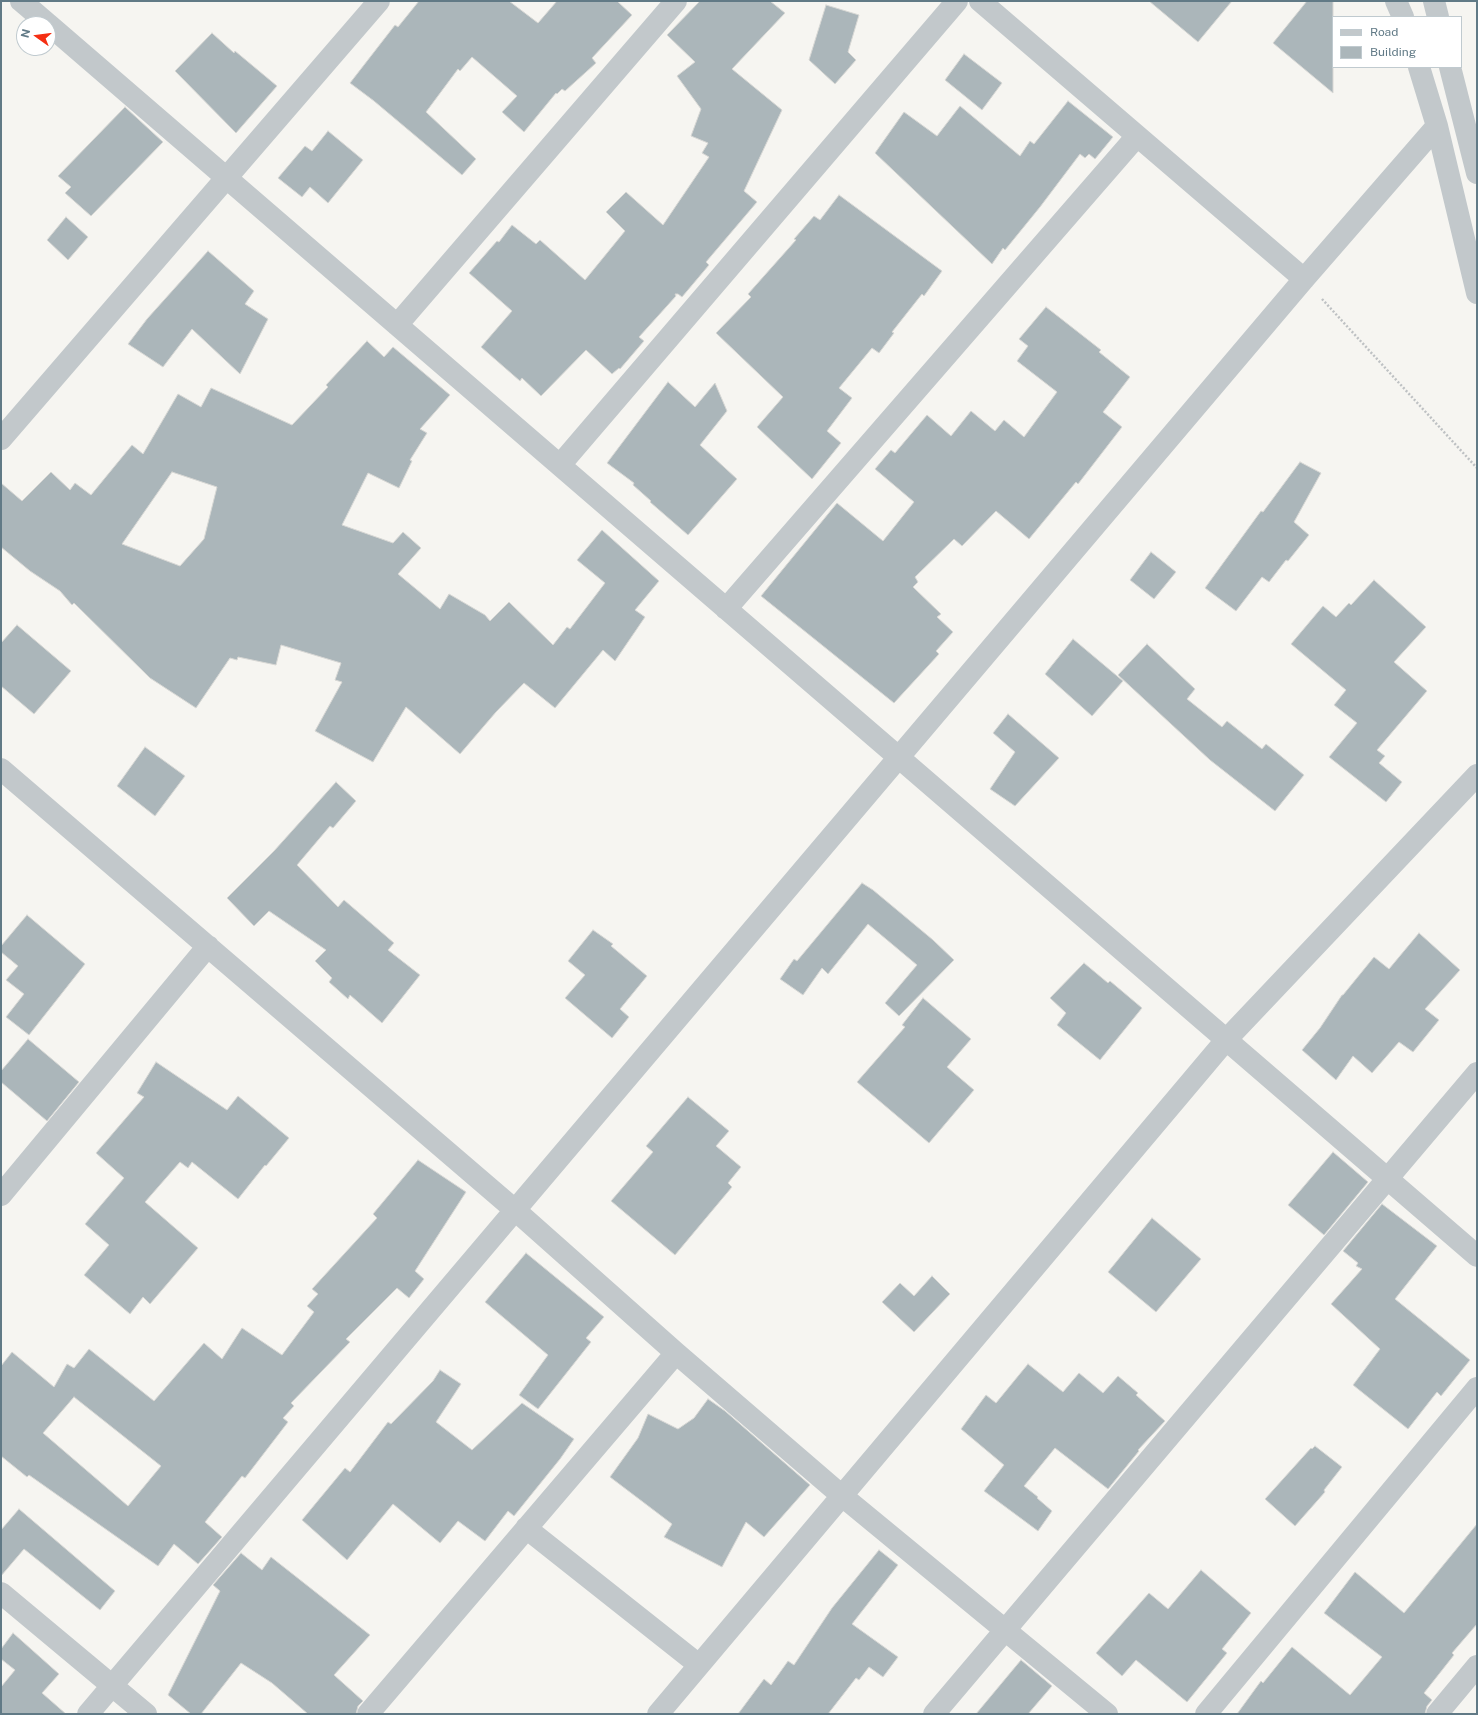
<!DOCTYPE html>
<style>
body{margin:0}
#map{position:relative;width:1478px;height:1715px;overflow:hidden;background:#f6f5f1;font-family:"Public Sans",sans-serif}
canvas{display:block}
.frame{position:absolute;inset:0;border:2px solid #617a86;pointer-events:none}
.legend{position:absolute;left:1332px;top:16px;width:130px;height:52px;box-sizing:border-box;background:#fff;border:1px solid #c0cacf;margin:0;padding:5px 7px;list-style:none;font-size:12px;color:#617a86}
.legend li{display:flex;align-items:center;gap:8px;height:20px}
.legend b{width:20px;border:1px solid #c0cacf}
.north{position:absolute;left:16px;top:16px;width:40px;height:40px;box-sizing:border-box;background:#fff;border:1px solid #c0cacf;border-radius:50%;rotate:284deg;font-size:11px;font-weight:700;line-height:16px;text-align:center;color:#617a86}
.north::after{content:'';display:block;margin:auto;width:14px;height:18px;background:#f52f13;clip-path:polygon(50% 0,100% 100%,50% 72%,0 100%)}
</style>
<div id="map">
<canvas width="1478" height="1715"></canvas>
<div class="frame"></div>
<ul class="legend">
<li><b style="height:5px;background:#c2c8cb"></b>Road</li>
<li><b style="height:11px;background:#abb6ba"></b>Building</li>
</ul>
<div class="north">N</div>
</div>
<script>
const c = document.querySelector('canvas').getContext('2d');
c.lineJoin = 'round';
function fill(path, color) {
  c.fillStyle = color;
  c.fill(path, 'evenodd');
}
function shape(rows) {
  const path = new Path2D();
  for (const r of rows) {
    path.moveTo(r[0], r[1]);
    for (let i = 2; i < r.length; i += 2) path.lineTo(r[i], r[i + 1]);
  }
  return path;
}
function strokePath(path, color, width, dash) {
  c.strokeStyle = color;
  c.lineWidth = width;
  c.lineCap = dash ? 'butt' : 'round';
  c.setLineDash(dash || []);
  c.stroke(path);
}
const building = shape([
 [419,1,509,1,538,23,557,1,617,1,632,15,592,58,596,63,565,91,562,89,557,94,556,93,524,132,502,112,517,96,472,57,460,71,458,69,426,112,476,159,462,175,374,101,350,83,395,25,398,27,419,1],
 [700,1,770,1,785,13,732,69,782,110,744,191,757,202,706,262,709,265,682,297,678,294,675,294,676,296,639,337,644,341,620,369,619,368,612,374,586,350,541,396,522,378,520,381,481,347,512,311,469,273,497,241,499,242,512,225,536,244,540,240,585,280,625,231,606,212,626,192,663,225,709,157,702,153,708,143,691,136,701,109,677,76,695,62,667,35,700,1],
 [1149,1,1232,1,1198,42,1149,1],
 [1307,1,1333,1,1333,93,1273,43,1307,1],
 [826,5,859,15,848,52,856,60,835,84,809,60,826,5],
 [212,33,234,53,235,51,277,86,236,133,175,71,212,33],
 [964,54,1002,83,982,110,945,80,964,54],
 [1068,101,1113,137,1095,159,1089,154,1085,158,1080,154,1040,207,1005,250,1003,248,992,264,875,153,904,112,937,136,960,106,1020,156,1030,141,1034,144,1068,101],
 [125,107,163,142,91,216,65,193,71,187,58,176,125,107],
 [328,131,363,160,328,203,310,187,302,197,278,178,305,146,312,151,328,131],
 [839,195,942,271,924,296,922,294,892,332,894,333,879,353,872,348,839,388,852,398,827,431,841,443,812,479,757,427,783,397,716,333,751,297,748,294,796,240,794,239,814,216,820,220,839,195],
 [66,217,88,237,68,260,47,240,66,217],
 [208,251,254,291,245,304,268,319,240,374,192,329,163,367,128,344,147,319,208,251],
 [1046,307,1101,350,1099,352,1130,377,1103,412,1122,427,1078,484,1076,482,1029,539,996,511,962,546,954,539,915,577,918,582,913,587,941,614,937,617,953,632,936,651,939,654,894,703,761,596,837,503,883,541,914,502,875,469,891,450,895,453,927,415,951,436,971,411,995,431,1004,420,1024,437,1057,392,1017,361,1028,346,1019,339,1046,307],
 [367,341,384,357,393,347,450,395,420,429,427,433,410,460,412,461,399,488,368,473,342,525,393,543,403,532,421,548,398,574,440,609,449,594,485,615,490,621,509,602,553,645,567,627,570,629,605,583,577,560,602,530,659,581,635,610,645,617,615,661,603,650,555,708,524,683,496,712,460,754,406,707,373,762,315,731,342,682,335,680,341,663,281,645,276,665,238,657,237,660,230,658,196,708,150,678,74,603,72,605,60,591,30,571,1,547,1,483,22,501,51,472,70,490,75,483,91,495,132,445,143,454,178,394,201,407,211,388,292,425,328,387,326,385,367,341],
 [172,472,217,487,204,539,180,566,122,544,172,472],
 [668,382,695,407,715,383,727,411,700,445,737,479,688,535,650,502,651,501,633,485,634,483,607,463,668,382],
 [1300,462,1321,473,1294,522,1309,535,1288,561,1286,560,1269,582,1262,577,1236,611,1205,588,1261,511,1263,512,1300,462],
 [1151,552,1176,572,1154,599,1130,580,1151,552],
 [1374,580,1426,627,1394,662,1427,691,1377,750,1385,756,1379,763,1402,782,1386,802,1329,757,1357,723,1334,705,1346,690,1291,644,1323,606,1336,617,1349,603,1351,605,1374,580],
 [17,625,71,671,34,714,1,686,1,643,17,625],
 [1073,639,1123,681,1092,716,1045,674,1073,639],
 [1147,644,1195,689,1187,699,1222,727,1227,721,1262,749,1266,744,1304,775,1275,811,1210,760,1118,675,1147,644],
 [1008,714,1059,758,1015,806,990,789,1015,752,993,733,1008,714],
 [145,747,185,776,155,816,117,786,145,747],
 [336,782,356,801,333,828,330,826,297,865,338,907,344,900,394,943,388,950,420,975,382,1023,350,995,348,999,329,982,332,978,315,961,326,950,269,911,254,926,227,898,274,851,336,782],
 [862,883,873,890,933,940,954,960,899,1016,885,1003,917,965,868,924,828,974,822,968,803,995,780,979,794,959,797,961,862,883],
 [27,915,85,964,29,1035,6,1017,24,994,6,980,18,966,1,952,1,946,27,915],
 [593,930,613,944,611,946,647,976,620,1009,629,1017,612,1038,565,998,585,975,568,961,593,930],
 [1419,933,1460,970,1425,1009,1439,1020,1413,1052,1399,1042,1372,1073,1353,1056,1336,1080,1302,1050,1320,1028,1342,995,1343,995,1374,957,1389,969,1419,933],
 [1084,963,1108,983,1110,981,1142,1008,1100,1060,1057,1025,1066,1013,1050,998,1084,963],
 [923,998,971,1039,947,1067,974,1090,929,1143,857,1082,905,1027,902,1025,923,998],
 [28,1039,79,1082,47,1121,1,1082,1,1071,28,1039],
 [156,1062,227,1110,238,1096,289,1138,266,1166,265,1165,238,1199,192,1162,188,1168,180,1162,145,1202,198,1248,150,1304,143,1297,130,1314,84,1275,109,1245,85,1224,124,1178,96,1153,144,1097,137,1093,156,1062],
 [688,1097,729,1131,716,1146,741,1167,728,1183,732,1187,675,1255,611,1201,653,1152,646,1146,688,1097],
 [1333,1152,1368,1182,1324,1235,1288,1205,1333,1152],
 [418,1160,466,1192,415,1271,424,1279,409,1298,397,1288,346,1339,350,1342,291,1403,294,1406,283,1418,288,1422,245,1478,242,1476,205,1522,222,1537,198,1564,174,1544,158,1566,29,1475,27,1477,1,1456,1,1366,12,1352,54,1387,67,1364,74,1368,89,1349,154,1401,204,1343,222,1359,242,1328,282,1355,314,1312,307,1306,318,1294,312,1289,377,1218,373,1214,418,1160],
 [74,1397,161,1466,128,1506,43,1433,74,1397],
 [1382,1204,1437,1246,1395,1299,1470,1360,1441,1396,1437,1392,1408,1429,1353,1385,1380,1349,1331,1304,1362,1269,1356,1266,1358,1263,1343,1251,1382,1204],
 [1152,1218,1201,1259,1156,1312,1108,1272,1152,1218],
 [526,1253,604,1317,586,1338,591,1342,538,1409,519,1395,548,1355,485,1302,526,1253],
 [932,1276,950,1294,914,1332,882,1302,900,1283,914,1296,932,1276],
 [1028,1364,1063,1392,1079,1373,1103,1393,1118,1376,1138,1393,1136,1395,1165,1421,1138,1450,1139,1451,1108,1489,1055,1448,1024,1486,1038,1497,1037,1498,1052,1511,1038,1531,984,1491,1004,1465,961,1429,986,1395,996,1403,1028,1364],
 [440,1370,461,1384,436,1422,472,1450,522,1403,574,1439,560,1459,514,1516,508,1511,485,1541,458,1521,440,1543,393,1504,347,1560,302,1520,345,1468,350,1472,388,1422,391,1424,433,1381,440,1370],
 [708,1399,725,1411,810,1485,764,1537,746,1522,722,1567,664,1537,672,1524,610,1477,638,1438,648,1414,678,1429,694,1418,708,1399],
 [1315,1446,1342,1467,1324,1490,1325,1492,1295,1526,1265,1499,1311,1448,1312,1449,1315,1446],
 [19,1509,115,1591,100,1610,24,1549,1,1576,1,1530,19,1509],
 [1477,1524,1477,1624,1452,1653,1454,1655,1424,1693,1432,1700,1427,1706,1425,1714,1237,1714,1261,1681,1263,1683,1292,1647,1350,1695,1382,1657,1324,1613,1355,1572,1404,1613,1477,1524],
 [879,1550,898,1565,852,1624,898,1657,883,1677,869,1667,859,1680,856,1678,828,1714,738,1714,764,1679,771,1685,788,1661,794,1665,832,1608,879,1550],
 [241,1553,262,1570,271,1557,370,1635,334,1675,363,1701,358,1706,356,1714,308,1714,272,1683,241,1663,201,1714,191,1714,168,1695,220,1591,213,1585,241,1553],
 [1201,1570,1251,1613,1222,1649,1227,1653,1187,1702,1136,1660,1122,1676,1096,1653,1149,1593,1168,1609,1201,1570],
 [13,1633,59,1674,42,1693,66,1714,1,1714,1,1687,15,1670,1,1659,1,1649,13,1633],
 [1021,1660,1052,1686,1028,1714,976,1714,1021,1660]
]);
fill(building, '#abb6ba');
strokePath(building, '#d7d7d4', 1);
strokePath(shape([
 [1322,299,1477,468]
]), '#bec1c3', 2.5, [2, 2]);
strokePath(shape([
 [21,1,48,24],
 [980,1,1304,279],
 [1396,1,1403,17],
 [1434,1,1438,17],
 [48,24,1477,1256],
 [1419,67,1437,126,1477,293],
 [1450,67,1477,173],
 [397,325,676,1],
 [1,439,379,1],
 [560,465,957,1],
 [726,609,1137,136],
 [1,769,515,1210,676,1353,841,1495,1107,1714],
 [1,1195,208,946],
 [526,1528,699,1665],
 [1,1593,146,1714],
 [88,1714,1304,279,1437,126],
 [368,1714,676,1353],
 [658,1714,1226,1040,1477,775],
 [934,1714,1477,1073],
 [1206,1714,1477,1388],
 [1437,1714,1477,1666]
]), '#c2c8cb', 22);
</script>
